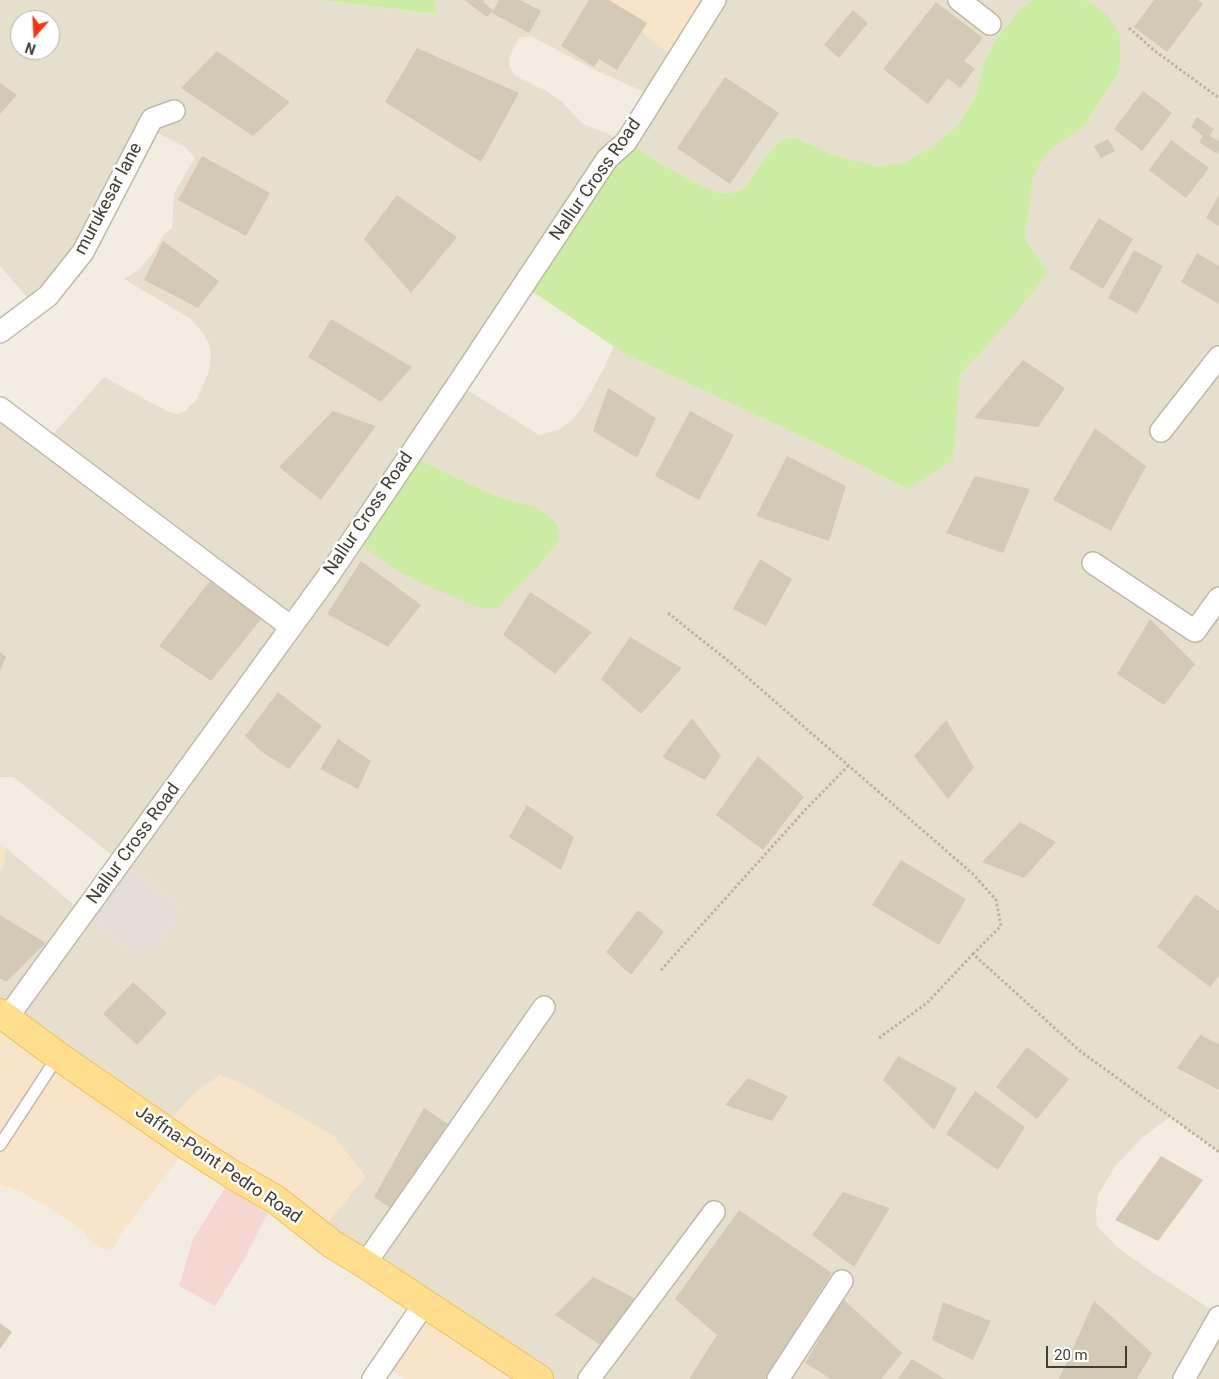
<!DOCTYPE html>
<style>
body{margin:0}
#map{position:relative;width:1219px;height:1379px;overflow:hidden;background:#f3ede1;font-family:Roboto,sans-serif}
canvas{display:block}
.north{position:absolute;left:10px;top:10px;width:50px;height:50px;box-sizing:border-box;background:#fff;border:1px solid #b4b1ad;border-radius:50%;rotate:199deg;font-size:14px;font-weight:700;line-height:20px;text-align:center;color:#443d31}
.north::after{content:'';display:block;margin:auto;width:18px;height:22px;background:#ff300c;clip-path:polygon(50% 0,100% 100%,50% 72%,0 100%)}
.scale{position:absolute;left:1046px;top:1346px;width:81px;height:22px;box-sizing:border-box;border:2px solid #443d31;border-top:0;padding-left:6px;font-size:15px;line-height:18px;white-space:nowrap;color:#443d31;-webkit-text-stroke:4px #fff;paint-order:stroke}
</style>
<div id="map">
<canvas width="1219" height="1379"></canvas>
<div class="north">N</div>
<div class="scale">20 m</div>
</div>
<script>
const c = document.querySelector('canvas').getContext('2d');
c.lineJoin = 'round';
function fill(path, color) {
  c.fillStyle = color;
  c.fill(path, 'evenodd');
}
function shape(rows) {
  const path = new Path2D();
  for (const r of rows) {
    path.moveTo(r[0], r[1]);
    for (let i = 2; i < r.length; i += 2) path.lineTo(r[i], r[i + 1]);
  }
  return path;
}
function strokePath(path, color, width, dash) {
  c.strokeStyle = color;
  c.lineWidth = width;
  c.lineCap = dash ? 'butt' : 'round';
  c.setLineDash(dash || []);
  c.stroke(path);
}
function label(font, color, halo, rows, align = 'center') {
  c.font = font + ' Roboto,sans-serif';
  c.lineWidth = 5;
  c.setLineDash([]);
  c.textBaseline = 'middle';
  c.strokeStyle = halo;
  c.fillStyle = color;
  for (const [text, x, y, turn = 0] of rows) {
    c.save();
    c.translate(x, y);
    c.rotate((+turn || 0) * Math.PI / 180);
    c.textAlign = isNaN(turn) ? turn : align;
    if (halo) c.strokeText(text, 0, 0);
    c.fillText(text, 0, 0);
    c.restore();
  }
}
fill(shape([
 [0,0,320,0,435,14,435,0,1032,0,1020,9,996,39,984,62,975,97,958,125,930,148,905,162,878,167,832,154,794,137,782,140,773,148,759,165,745,188,735,192,726,193,715,192,684,177,626,142,458,384,539,435,558,430,573,419,583,406,603,370,614,346,625,354,818,444,907,489,952,461,960,375,1009,322,1025,240,1033,176,1049,151,1085,125,1110,86,1119,74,1093,3,1085,0,1219,0,1219,1152,1170,1117,1143,1137,1116,1165,1098,1195,1096,1210,1097,1226,1118,1248,1152,1272,1219,1314,1219,1379,539,1379,319,1233,334,1136,242,1084,220,1075,162,1129,0,1013,0,873,4,864,6,848,126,948,164,938,178,915,178,905,167,895,121,862,13,777,0,777,0,408,46,442,104,377,165,410,176,414,184,412,197,399,209,371,211,355,209,344,203,333,191,319,124,279,140,269,156,249,164,234,172,228,174,193,195,158,185,147,159,134,142,138,83,252,35,306,0,266],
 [20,20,50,20,50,50,20,50],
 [531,36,593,69,653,96,626,141,583,124,560,100,546,91,514,75,509,65,510,56,519,38],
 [409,455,494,495,531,505,559,540,538,567,498,608,480,608,403,574]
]), '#e7dfce');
fill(shape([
 [601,0,715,0,677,60],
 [0,843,6,848,4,864,0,873],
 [0,1013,163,1128,194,1093,220,1075,242,1084,334,1136,366,1177,319,1233,188,1146,123,1231,111,1251,94,1245,81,1229,49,1208,15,1189,0,1184],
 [424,1304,539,1379,404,1379,392,1370,394,1347]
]), '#f8e4c8');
fill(shape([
 [121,862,167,895,178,905,179,915,164,938,153,949,139,954,126,948,84,913]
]), '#e4ded7');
fill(shape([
 [233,1175,275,1199,244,1260,215,1306,179,1286,193,1239]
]), '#f5d7d2');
fill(shape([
 [320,0,435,0,436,14],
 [1032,0,1085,0,1093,3,1107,15,1121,37,1119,74,1110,86,1085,125,1049,151,1033,176,1025,240,1048,272,1009,322,960,375,953,461,907,489,818,444,625,354,523,285,626,142,684,177,715,192,726,193,735,192,745,188,759,165,773,148,782,140,794,137,832,154,878,167,905,162,930,148,958,125,975,97,984,62,996,39,1020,9],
 [409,455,494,495,531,505,547,514,558,526,559,540,538,567,498,608,480,608,430,587,403,574,353,539]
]), '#cceca4');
fill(shape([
 [464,0,485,0,483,2,493,10,487,17],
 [499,0,520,0,541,11,529,33,492,13],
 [589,0,609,0,647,23,617,70,599,59,594,67,561,46],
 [1154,0,1198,0,1203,4,1167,52,1134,27],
 [936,2,983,38,964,61,975,69,960,88,948,78,928,104,883,69],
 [853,10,868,23,839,58,824,45],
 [417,48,519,93,481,162,385,102],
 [217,51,290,102,253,136,181,88],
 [725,77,779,113,730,184,677,148],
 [0,83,17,95,0,114],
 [1143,91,1172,113,1142,151,1114,129],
 [1197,117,1214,129,1210,136,1219,141,1219,151,1217,154,1199,142,1203,136,1191,127],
 [1108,139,1115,151,1101,158,1094,146],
 [1171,140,1209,168,1186,198,1149,170],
 [202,156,270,193,246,236,178,200],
 [397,195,457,237,411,293,364,239],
 [1219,195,1219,226,1206,218],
 [1099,218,1133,239,1103,289,1069,268],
 [163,241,219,281,198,308,144,280],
 [1134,250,1163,266,1137,314,1108,298],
 [1197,253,1219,266,1219,304,1181,282],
 [331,319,412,367,381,402,308,357],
 [1023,360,1065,388,1038,427,974,418],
 [608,388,656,418,637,458,593,431],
 [333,411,376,426,321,500,279,467],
 [690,411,734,435,699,500,655,476],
 [1095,428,1146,466,1111,531,1053,500],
 [787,456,846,486,829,541,756,516],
 [975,476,1030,489,1003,553,946,533],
 [760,559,792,579,766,626,733,609],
 [361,561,421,605,388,647,327,614],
 [210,581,262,618,211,681,159,646],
 [530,592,592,632,555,674,503,635],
 [1150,619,1195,664,1164,705,1117,674],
 [630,637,682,668,641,714,601,679],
 [0,652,6,657,0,671],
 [278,692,322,726,289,769,262,752,245,736],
 [692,718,721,756,705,780,662,757],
 [946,720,974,767,948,799,914,756],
 [338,739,371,761,358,789,320,769],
 [758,756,804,797,763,850,716,815],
 [527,805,574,837,561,870,509,837],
 [1020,822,1056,842,1024,878,982,862],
 [901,860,966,899,939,945,872,905],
 [1196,894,1219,911,1219,976,1210,987,1157,947],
 [638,910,664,932,631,975,606,952],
 [0,915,46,943,6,982,0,978],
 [133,982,167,1013,137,1045,103,1014],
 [1200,1035,1219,1044,1219,1090,1177,1068],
 [1027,1047,1069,1079,1037,1119,996,1087],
 [898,1056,957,1088,934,1130,883,1080],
 [748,1078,788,1096,772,1121,725,1105],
 [975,1091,1025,1127,998,1170,946,1134],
 [424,1108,448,1124,395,1211,374,1197],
 [1161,1156,1203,1180,1158,1241,1115,1220],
 [843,1192,890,1208,854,1267,812,1235],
 [739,1210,832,1273,765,1379,689,1379,717,1335,675,1299],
 [593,1277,644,1303,608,1350,555,1315],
 [843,1299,902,1353,881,1379,831,1379,805,1363],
 [1094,1301,1152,1353,1137,1379,1059,1379],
 [943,1302,991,1321,973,1360,932,1340],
 [0,1323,12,1332,0,1349],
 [912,1359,945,1379,898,1379]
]), '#d4c9b5');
const service = shape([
 [0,1145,58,1056]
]);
const minor = shape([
 [959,0,990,24],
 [0,332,48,296,83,252,152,119,174,111],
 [0,408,291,627],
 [1161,431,1219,357],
 [1093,563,1195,631,1219,598],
 [7,1018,329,575,458,384,607,159,626,142,715,0],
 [365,1264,544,1007],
 [373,1379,424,1304],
 [589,1379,714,1212],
 [778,1379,842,1281],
 [1184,1379,1219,1317]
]);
const primary = shape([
 [0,1013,58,1056,188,1146,233,1175,275,1199,332,1244,365,1264,539,1379]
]);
strokePath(service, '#c1b8a6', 14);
strokePath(minor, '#c1b8a6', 24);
strokePath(primary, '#f0c052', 30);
strokePath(shape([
 [1129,28,1155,51,1219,98],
 [668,613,732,664,974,875,996,900,1001,926,973,954],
 [661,970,807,808,848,766],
 [879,1038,927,1003,973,954,1080,1051,1219,1152]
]), '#c2b193', 3, [2.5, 2.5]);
strokePath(service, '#fff', 11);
strokePath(minor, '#fff', 21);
strokePath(primary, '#ffdf8e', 28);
label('18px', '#443d31', '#fff', [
 ["Nallur Cross Road",596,180,-55],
 ["murukesar lane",109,199,-62],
 ["Nallur Cross Road",369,514,-56],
 ["Nallur Cross Road",134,844,-54],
 ["Jaffna-Point Pedro Road",218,1165,34]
]);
</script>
